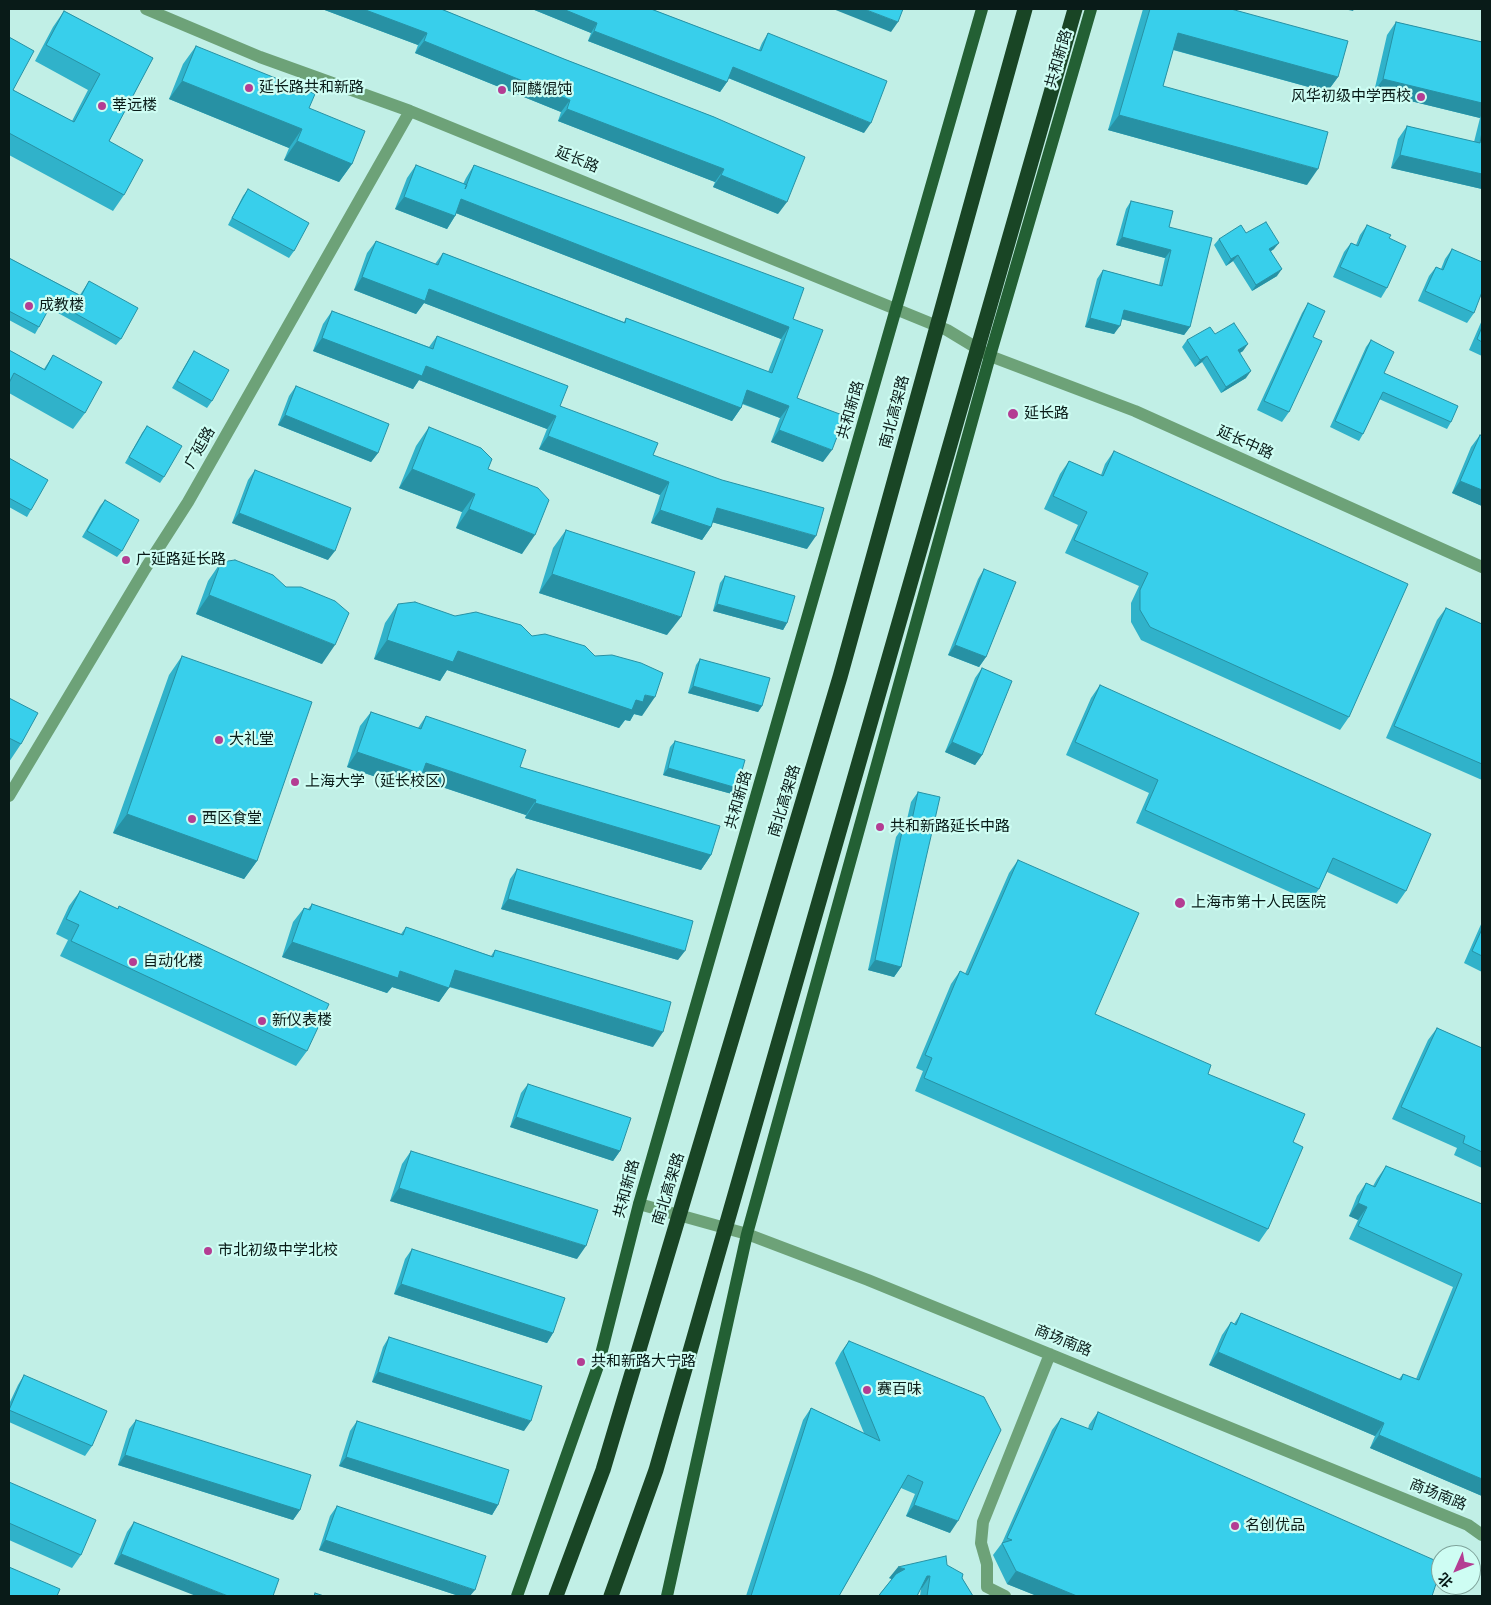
<!DOCTYPE html>
<meta charset="utf-8">
<style>
body{margin:0}
#map{position:relative;width:1491px;height:1605px;overflow:hidden;background:#c1efe6;font-family:"Fira Sans","Noto Sans SC",sans-serif}
canvas{display:block}
.frame{position:absolute;inset:0;border:10px solid #091b18;pointer-events:none}
.north{position:absolute;left:1431px;top:1545px;width:50px;height:50px;box-sizing:border-box;background:#cefdf3;border:1px solid #7fa39b;border-radius:50%;rotate:226deg;font-size:14px;font-weight:700;line-height:20px;text-align:center;color:#091b18}
.north::after{content:'';display:block;margin:auto;width:18px;height:22px;background:#b43d93;clip-path:polygon(50% 0,100% 100%,50% 72%,0 100%)}
</style>
<div id="map">
<canvas width="1491" height="1605"></canvas>
<div class="frame"></div>
<div class="north">北</div>
</div>
<script>
const c = document.querySelector('canvas').getContext('2d');
c.lineJoin = 'round';
function shape(rows) {
  const path = new Path2D();
  for (const r of rows) {
    path.moveTo(r[0], r[1]);
    for (let i = 2; i < r.length; i += 2) path.lineTo(r[i], r[i + 1]);
  }
  return path;
}
function strokePath(path, color, width, dash) {
  c.strokeStyle = color;
  c.lineWidth = width;
  c.lineCap = dash ? 'butt' : 'round';
  c.setLineDash(dash || []);
  c.stroke(path);
}
function fill(path, color) {
  c.fillStyle = color;
  c.fill(path, 'evenodd');
}
function label(font, color, halo, rows, align = 'center') {
  c.font = font + ' "Fira Sans","Noto Sans SC",sans-serif';
  c.lineWidth = 4.5;
  c.setLineDash([]);
  c.textBaseline = 'middle';
  c.strokeStyle = halo;
  c.fillStyle = color;
  for (const [text, x, y, turn = 0] of rows) {
    c.save();
    c.translate(x, y);
    c.rotate((+turn || 0) * Math.PI / 180);
    c.textAlign = isNaN(turn) ? turn : align;
    if (halo) c.strokeText(text, 0, 0);
    c.fillText(text, 0, 0);
    c.restore();
  }
}
strokePath(shape([
 [146,9,260,57,410,111,947,330,990,356,1135,411,1482,567],
 [9,796,145,569,188,502,410,111],
 [639,1204,747,1234,868,1280,1468,1525,1482,1535],
 [1005,1596,987,1587,987,1564,981,1543,983,1522,1050,1354]
]), '#6da278', 12);
strokePath(shape([
 [517,1596,598,1366,639,1204,982,9],
 [667,1596,747,1234,990,356,1091,9]
]), '#236034', 12);
strokePath(shape([
 [556,1596,603,1470,840,677,1025,9],
 [611,1596,656,1470,1075,9]
]), '#194525', 15);
fill(shape([
 [322,9,441,9,564,59,714,117,778,214,713,187,715,182,558,121,561,112,415,53,418,45],
 [532,9,651,9,759,50,762,43,768,33,864,133,728,78,727,82,720,92,588,41,591,33],
 [1142,9,1231,9,1338,77,1327,92,1173,50,1163,86,1307,185,1108,130,1143,9],
 [64,11,153,58,109,141,124,195,113,211,9,155,9,37,13,90,72,121,88,90,35,61,53,27],
 [1396,22,1482,42,1482,189,1391,168,1398,139,1407,126,1474,142,1480,118,1374,92,1387,35],
 [196,46,352,164,339,182,284,160,289,148,169,99,183,64],
 [416,165,463,184,466,178,474,165,793,319,797,398,823,462,771,442,780,418,742,404,741,408,732,421,424,303,416,314,354,290,367,253,376,241,435,264,443,253,624,322,626,318,768,372,781,339,456,213,455,216,447,229,395,209,407,178],
 [248,189,294,251,289,258,228,225,243,196],
 [1131,201,1169,227,1190,327,1184,335,1121,319,1114,334,1085,327,1097,279,1103,270,1159,285,1165,258,1116,245,1126,209],
 [1367,225,1389,238,1387,288,1381,298,1333,277,1344,252,1351,243,1356,245,1360,235],
 [1246,233,1274,249,1271,251,1277,276,1252,291,1233,261,1226,266,1214,245,1219,239],
 [1452,249,1474,313,1467,323,1418,301,1429,276,1436,267,1441,269,1445,259],
 [9,258,80,295,89,281,121,339,116,345,49,308,39,327,35,334,9,320],
 [1308,303,1313,337,1289,412,1282,422,1257,410,1302,313],
 [332,311,429,347,437,336,560,406,653,455,807,549,712,522,711,527,702,540,651,523,660,495,539,449,547,429,419,380,413,389,313,351,323,324],
 [1482,320,1482,356,1469,350],
 [1215,334,1243,351,1240,353,1246,378,1221,393,1202,362,1195,367,1182,347,1187,340],
 [1371,340,1384,373,1451,422,1447,429,1379,399,1363,434,1359,441,1330,427,1366,347],
 [9,350,44,369,53,355,85,413,73,429,9,393],
 [194,351,212,401,207,408,172,388,190,357],
 [296,386,378,453,371,462,278,425,289,396],
 [147,426,164,477,160,483,125,463,142,433],
 [429,427,488,469,522,554,456,528,462,512,399,488,416,446],
 [1480,435,1482,436,1482,506,1452,493,1471,447],
 [1114,451,1349,717,1340,730,1141,640,1131,622,1131,603,1139,586,1065,553,1078,525,1044,509,1060,474,1069,461,1101,475,1105,464],
 [9,458,31,510,27,517,9,507],
 [255,470,328,560,232,523,248,480],
 [105,500,122,551,117,557,82,537,100,506],
 [566,530,667,635,539,593,553,548],
 [221,562,322,664,196,614,208,581],
 [984,569,986,657,979,667,948,655,978,579],
 [725,576,787,623,783,630,713,611,720,583],
 [398,604,455,616,532,636,642,716,634,714,630,721,625,720,619,728,447,670,440,681,374,659,385,623],
 [1446,608,1482,624,1482,780,1386,738,1437,620],
 [182,656,257,861,244,879,113,833,169,675],
 [700,659,762,706,758,712,688,693,696,665],
 [982,668,982,755,975,765,945,752,975,678],
 [1100,685,1406,891,1397,904,1327,872,1319,889,1310,901,1136,823,1149,793,1066,755,1091,698],
 [9,698,21,744,9,762],
 [371,712,418,728,426,716,520,767,711,855,701,870,525,818,526,815,418,779,411,789,347,767,360,726],
 [675,741,737,788,732,794,663,775,670,747],
 [918,792,901,967,894,977,868,970,896,837,903,827,905,828,911,802],
 [1018,860,1095,1014,1208,1074,1293,1142,1268,1229,1259,1242,915,1091,923,1071,916,1068,951,984,960,971,965,974,1009,873],
 [517,869,678,960,501,909,510,879],
 [80,891,117,909,119,906,307,1051,296,1066,60,956,68,940,56,934,69,906],
 [312,904,401,934,406,927,491,956,495,950,653,1047,449,987,439,1002,392,987,387,993,282,957,293,922,304,908,308,909],
 [1482,922,1482,972,1464,963],
 [1437,1028,1482,1048,1482,1168,1454,1155,1457,1148,1392,1119,1428,1040],
 [528,1084,620,1151,613,1161,510,1127,521,1093],
 [411,1151,577,1259,390,1201,402,1164],
 [1386,1166,1482,1204,1482,1496,1370,1448,1375,1436,1209,1365,1222,1335,1231,1322,1234,1324,1241,1313,1399,1379,1403,1374,1416,1379,1453,1287,1349,1239,1358,1220,1349,1216,1357,1196,1366,1183,1373,1186,1377,1179],
 [412,1249,553,1333,547,1343,394,1294,405,1259],
 [389,1337,524,1431,372,1382,383,1347],
 [849,1341,950,1533,906,1516,915,1494,901,1488,839,1596,746,1596,803,1420,811,1408,864,1433,835,1363,841,1352],
 [24,1375,92,1446,85,1456,9,1422,9,1404,18,1385],
 [1098,1412,1432,1596,1037,1596,1007,1584,993,1555,1002,1543,1052,1430,1061,1418,1088,1429,1089,1425],
 [136,1420,300,1510,293,1520,118,1465,129,1429],
 [357,1421,498,1505,492,1515,339,1466,350,1431],
 [9,1482,81,1555,72,1568,9,1540],
 [337,1506,470,1596,459,1596,319,1550,330,1516],
 [134,1522,279,1579,114,1564,127,1532],
 [947,1565,962,1578,973,1596,920,1596,921,1588,917,1596,878,1596,892,1579,889,1578]
]), '#30b2ca');
fill(shape([
 [322,9,363,9,427,33,418,45],
 [532,9,563,9,597,23,591,33],
 [833,9,864,9,898,22,891,32],
 [1344,9,1354,9,1353,11],
 [594,31,727,82,720,92,588,41],
 [1178,33,1338,77,1327,92,1167,48],
 [424,41,570,100,561,112,415,53],
 [733,67,871,123,864,133,726,77],
 [1383,79,1482,103,1482,114,1480,118,1374,92],
 [182,81,302,129,289,148,169,99],
 [567,109,724,169,715,182,558,121],
 [1119,115,1318,169,1307,185,1108,130],
 [297,141,352,164,339,182,284,160],
 [1400,155,1482,174,1482,189,1391,168],
 [721,175,787,202,778,214,713,187],
 [404,197,455,216,447,229,395,209],
 [461,199,789,327,781,339,453,212],
 [1122,237,1171,250,1165,258,1116,245],
 [1279,243,1274,249,1265,255,1269,249],
 [1238,255,1233,261,1226,266,1231,259],
 [1282,269,1277,276,1252,291,1256,285],
 [362,277,429,289,741,408,732,421,424,303,416,314,354,290],
 [1124,310,1190,327,1184,335,1118,318],
 [1090,318,1120,326,1114,334,1085,327],
 [322,338,426,366,556,416,547,429,419,380,413,389,313,351],
 [1248,344,1243,351,1234,356,1238,350],
 [1207,356,1202,362,1195,367,1200,360],
 [1251,371,1246,378,1221,393,1226,387],
 [747,390,789,406,780,418,739,402],
 [285,415,378,453,371,462,278,425],
 [779,430,832,450,823,462,771,442],
 [548,436,669,482,660,495,539,449],
 [412,469,475,494,462,512,399,488],
 [1460,481,1482,490,1482,506,1452,493],
 [717,508,816,536,807,549,708,521],
 [469,509,535,535,522,554,456,528],
 [660,510,711,527,702,540,651,523],
 [239,513,335,551,328,560,232,523],
 [552,574,681,617,667,635,539,593],
 [209,595,335,645,322,664,196,614],
 [717,604,787,623,783,630,713,611],
 [387,640,458,651,636,700,645,695,655,697,642,716,634,714,630,721,625,720,619,728,447,670,440,681,374,659],
 [955,645,986,657,979,667,948,655],
 [693,686,762,706,758,712,688,693],
 [952,742,982,755,975,765,945,752],
 [357,752,426,763,536,800,526,815,418,779,411,789,347,767],
 [668,768,737,788,732,794,663,775],
 [535,803,711,855,701,870,525,818],
 [127,814,257,861,244,879,113,833],
 [508,899,685,951,678,960,501,909],
 [292,942,400,971,449,988,439,1002,392,987,387,993,282,957],
 [875,960,901,967,894,977,868,970],
 [455,970,663,1032,653,1047,444,985],
 [516,1117,620,1151,613,1161,510,1127],
 [399,1188,586,1246,577,1259,390,1201],
 [1358,1203,1367,1207,1358,1220,1349,1216],
 [401,1284,553,1333,547,1343,394,1294],
 [1218,1352,1384,1423,1375,1436,1209,1365],
 [378,1372,531,1421,524,1431,372,1382],
 [1379,1435,1482,1479,1482,1496,1370,1448],
 [125,1455,300,1510,293,1520,118,1465],
 [346,1457,498,1505,492,1515,339,1466],
 [914,1505,958,1521,950,1533,906,1516],
 [325,1540,475,1590,470,1596,459,1596,319,1550],
 [121,1554,228,1596,196,1596,114,1564],
 [898,1567,905,1569,897,1581,889,1578],
 [1016,1571,1077,1596,1037,1596,1007,1584],
 [927,1576,930,1576,922,1588,919,1587]
]), '#2791a4');
const building = shape([
 [363,9,441,9,564,59,714,117,805,157,787,202,721,175,724,169,567,109,570,100,424,41,427,33,363,9],
 [563,9,651,9,761,51,768,33,887,81,871,123,733,67,727,82,594,31,597,23,563,9],
 [864,9,903,9,898,22,864,9],
 [1150,9,1231,9,1348,41,1338,77,1178,33,1163,86,1328,132,1318,169,1119,115,1150,9],
 [64,11,153,58,109,141,143,160,124,195,9,133,9,37,34,51,13,90,74,122,100,74,46,45,64,11],
 [1396,22,1482,42,1482,103,1383,79,1396,22],
 [196,46,315,94,309,108,365,131,352,164,297,141,302,129,182,81,196,46],
 [1407,126,1480,143,1482,132,1482,174,1400,155,1407,126],
 [416,165,467,185,465,189,474,165,804,288,793,319,823,330,797,398,845,416,832,450,779,430,789,406,747,390,741,408,429,289,425,301,362,277,376,241,438,265,443,253,625,323,626,318,772,373,789,327,461,199,455,216,404,197,416,165],
 [248,189,309,223,294,251,232,218,248,189],
 [1131,201,1173,211,1169,227,1212,238,1190,327,1124,310,1120,326,1090,318,1103,270,1162,286,1171,250,1122,237,1131,201],
 [1266,222,1279,243,1269,249,1282,269,1256,285,1238,255,1231,259,1219,239,1241,225,1246,233,1266,222],
 [1367,225,1391,235,1389,238,1406,246,1387,288,1340,267,1351,243,1358,246,1367,225],
 [1452,249,1482,262,1482,292,1474,313,1425,291,1436,267,1443,270,1452,249],
 [9,258,81,296,89,281,138,308,121,339,53,301,39,327,9,311,9,258],
 [1308,303,1325,311,1313,337,1322,341,1289,412,1264,401,1308,303],
 [332,311,433,349,437,336,568,386,560,406,658,443,653,455,722,480,824,508,816,536,717,508,711,527,660,510,669,482,548,436,556,416,426,366,422,376,322,338,332,311],
 [1234,323,1248,344,1238,350,1251,371,1226,387,1207,356,1200,360,1187,340,1210,327,1215,334,1234,323],
 [1482,327,1482,342,1477,339,1482,327],
 [1371,340,1394,352,1384,373,1458,406,1451,422,1383,392,1363,434,1335,421,1371,340],
 [9,350,45,370,53,355,102,382,85,413,14,373,9,383,9,350],
 [194,351,229,370,212,401,177,381,194,351],
 [296,386,389,424,378,453,285,415,296,386],
 [147,426,182,446,164,477,129,457,147,426],
 [429,427,481,448,492,459,488,469,538,488,549,500,535,535,469,509,475,494,412,469,429,427],
 [1480,435,1482,436,1482,490,1460,481,1480,435],
 [1114,451,1408,584,1349,717,1150,627,1140,610,1140,590,1148,573,1074,540,1087,512,1053,496,1069,461,1103,476,1114,451],
 [9,458,48,480,31,510,9,498,9,458],
 [255,470,351,508,335,551,239,513,255,470],
 [105,500,139,520,122,551,87,531,105,500],
 [566,530,695,572,681,617,552,574,566,530],
 [235,560,273,575,286,587,301,587,335,601,349,613,335,645,209,595,221,562,235,560],
 [984,569,1016,582,986,657,955,645,984,569],
 [725,576,795,596,787,623,717,604,725,576],
 [415,602,455,616,476,612,521,625,532,636,545,634,585,646,595,656,612,655,641,663,663,673,655,697,645,695,643,702,636,700,632,710,458,651,453,662,387,640,398,604,415,602],
 [1446,608,1482,624,1482,764,1394,726,1446,608],
 [182,656,312,702,257,861,127,814,182,656],
 [700,659,770,678,762,706,693,686,700,659],
 [982,668,1012,681,982,755,952,742,982,668],
 [1100,685,1431,834,1406,891,1333,858,1319,889,1145,810,1158,780,1075,742,1100,685],
 [9,698,38,713,21,744,9,738,9,698],
 [371,712,421,729,426,716,526,750,520,767,720,826,711,855,535,803,536,800,426,763,422,774,357,752,371,712],
 [675,741,745,760,737,788,668,768,675,741],
 [918,792,940,797,901,967,875,960,903,827,910,829,918,792],
 [1018,860,1139,913,1095,1014,1211,1065,1208,1074,1305,1114,1293,1142,1303,1147,1268,1229,924,1078,932,1058,925,1055,960,971,968,975,1018,860],
 [517,869,693,921,685,951,508,899,517,869],
 [80,891,118,909,119,906,329,1004,307,1051,71,941,79,925,66,919,80,891],
 [312,904,403,935,406,927,493,957,495,950,671,1002,663,1032,455,970,449,988,400,971,398,978,292,942,304,908,310,910,312,904],
 [1482,929,1482,956,1472,951,1482,929],
 [1437,1028,1482,1048,1482,1152,1463,1143,1465,1136,1401,1107,1437,1028],
 [528,1084,631,1118,620,1151,516,1117,528,1084],
 [411,1151,598,1210,586,1246,399,1188,411,1151],
 [1386,1166,1482,1204,1482,1479,1379,1435,1384,1423,1218,1352,1231,1322,1236,1325,1241,1313,1401,1380,1403,1374,1419,1380,1462,1274,1358,1226,1367,1207,1358,1203,1366,1183,1375,1187,1386,1166],
 [412,1249,565,1298,553,1333,401,1284,412,1249],
 [389,1337,542,1386,531,1421,378,1372,389,1337],
 [849,1341,984,1397,1001,1430,958,1521,914,1505,923,1482,908,1475,839,1596,751,1596,811,1408,880,1441,843,1351,849,1341],
 [24,1375,107,1411,92,1446,9,1410,24,1375],
 [1098,1412,1441,1563,1441,1569,1432,1596,1077,1596,1016,1571,1002,1543,1012,1540,1007,1538,1061,1418,1092,1430,1098,1412],
 [136,1420,311,1475,300,1510,125,1455,136,1420],
 [357,1421,509,1470,498,1505,346,1457,357,1421],
 [9,1482,96,1520,81,1555,9,1523,9,1482],
 [337,1506,486,1556,475,1590,325,1540,337,1506],
 [134,1522,279,1579,273,1596,228,1596,121,1554,134,1522],
 [946,1556,947,1565,963,1574,962,1578,973,1596,927,1596,930,1576,927,1576,917,1596,879,1596,880,1594,896,1574,905,1569,898,1567,946,1556],
 [9,1567,60,1589,57,1596,9,1596,9,1567],
 [315,1593,324,1596,314,1596,315,1593]
]);
fill(building, '#38cfeb');
strokePath(building, '#2791a4', 1);
for (const [x, y, r, color] of [
 [249,88,5,"#b43d93"],
 [502,90,5,"#b43d93"],
 [1421,97,5,"#b43d93"],
 [102,106,5,"#b43d93"],
 [29,306,5,"#b43d93"],
 [1013,414,6,"#b43d93"],
 [126,560,5,"#b43d93"],
 [219,740,5,"#b43d93"],
 [295,782,5,"#b43d93"],
 [192,819,5,"#b43d93"],
 [880,827,5,"#b43d93"],
 [1180,903,6,"#b43d93"],
 [133,962,5,"#b43d93"],
 [262,1021,5,"#b43d93"],
 [208,1251,5,"#b43d93"],
 [581,1362,5,"#b43d93"],
 [867,1390,5,"#b43d93"],
 [1235,1526,5,"#b43d93"]
]) {
  const dot = new Path2D();
  dot.arc(x, y, r, 0, 2 * Math.PI);
  c.fillStyle = color;
  c.fill(dot);
  strokePath(dot, '#cefdf3', 2);
}
label('15px', '#091b18', '#cefdf3', [
 ["共和新路",1059,59,-74],
 ["延长路",577,160,22],
 ["共和新路",851,410,-74],
 ["南北高架路",895,412,-75],
 ["延长中路",1245,443,24],
 ["广延路",200,448,-60],
 ["共和新路",739,800,-74],
 ["南北高架路",785,801,-73],
 ["共和新路",627,1189,-75],
 ["南北高架路",669,1189,-73],
 ["商场南路",1063,1341,22],
 ["商场南路",1438,1495,22]
]);
label('15px', '#091b18', '#cefdf3', [
 ["延长路共和新路",259,88],
 ["阿麟馄饨",512,90],
 ["风华初级中学西校",1411,97,"right"],
 ["莘远楼",112,106],
 ["成教楼",39,306],
 ["延长路",1024,414],
 ["广延路延长路",136,560],
 ["大礼堂",229,740],
 ["上海大学（延长校区）",305,782],
 ["西区食堂",202,819],
 ["共和新路延长中路",890,827],
 ["上海市第十人民医院",1191,903],
 ["自动化楼",143,962],
 ["新仪表楼",272,1021],
 ["市北初级中学北校",218,1251],
 ["共和新路大宁路",591,1362],
 ["赛百味",877,1390],
 ["名创优品",1245,1526]
], 'left');
</script>
